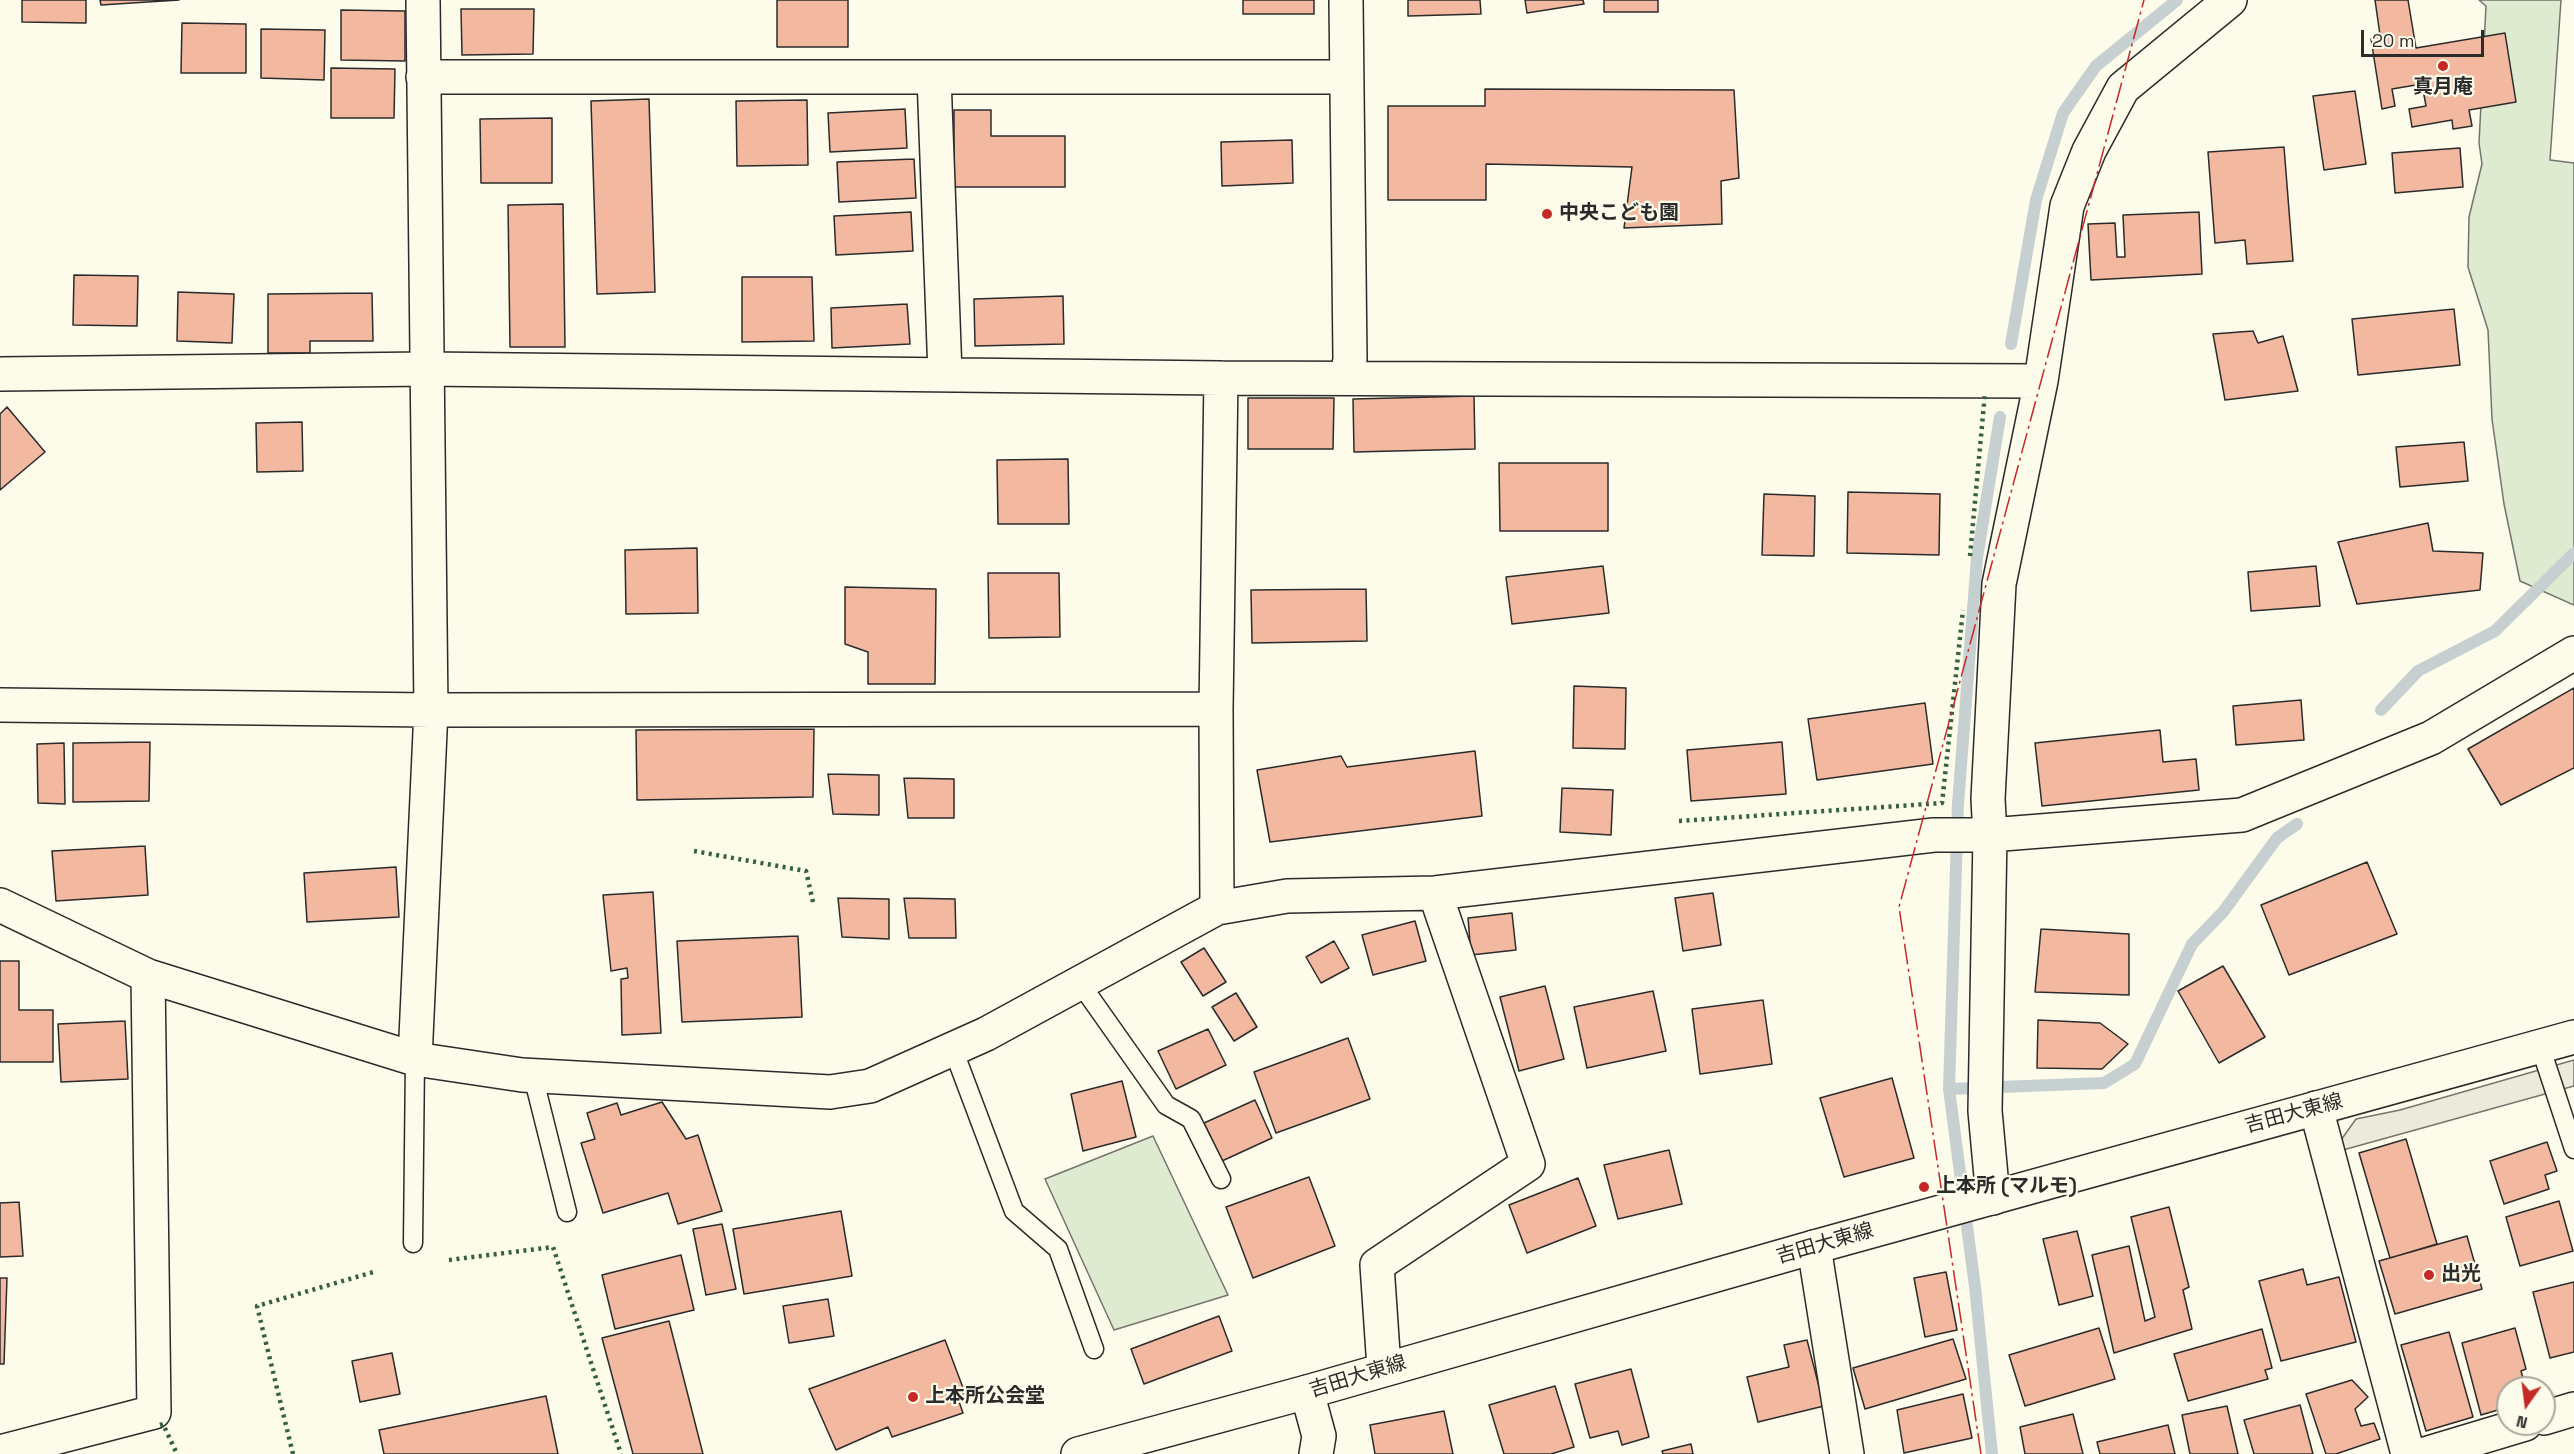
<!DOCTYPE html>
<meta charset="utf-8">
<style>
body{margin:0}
#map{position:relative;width:2574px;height:1454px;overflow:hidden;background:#fdfbea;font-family:"Space Grotesk",sans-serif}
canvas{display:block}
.north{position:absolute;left:2496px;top:1376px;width:60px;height:60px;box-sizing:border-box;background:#fdfbea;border:2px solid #a9a89e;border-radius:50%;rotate:194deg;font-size:16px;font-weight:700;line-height:24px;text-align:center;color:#2b2b2b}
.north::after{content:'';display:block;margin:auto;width:21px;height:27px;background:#c62828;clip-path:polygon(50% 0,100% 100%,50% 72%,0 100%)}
.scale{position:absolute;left:2361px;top:30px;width:123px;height:27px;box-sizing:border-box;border:3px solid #2b2b2b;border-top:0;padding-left:8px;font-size:18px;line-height:21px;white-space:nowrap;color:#2b2b2b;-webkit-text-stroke:4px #fdfbea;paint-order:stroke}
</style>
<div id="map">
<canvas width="2574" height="1454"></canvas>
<div class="north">N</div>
<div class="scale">20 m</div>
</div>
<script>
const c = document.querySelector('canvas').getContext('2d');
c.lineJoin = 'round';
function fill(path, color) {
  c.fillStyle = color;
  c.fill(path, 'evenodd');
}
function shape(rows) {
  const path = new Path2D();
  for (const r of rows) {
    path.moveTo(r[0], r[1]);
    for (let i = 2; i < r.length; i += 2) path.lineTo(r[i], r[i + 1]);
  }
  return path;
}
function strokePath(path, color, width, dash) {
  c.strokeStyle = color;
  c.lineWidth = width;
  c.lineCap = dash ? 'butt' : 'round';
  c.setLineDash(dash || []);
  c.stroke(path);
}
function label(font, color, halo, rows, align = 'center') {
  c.font = font + ' "Space Grotesk","Noto Sans JP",sans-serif';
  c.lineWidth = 4.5;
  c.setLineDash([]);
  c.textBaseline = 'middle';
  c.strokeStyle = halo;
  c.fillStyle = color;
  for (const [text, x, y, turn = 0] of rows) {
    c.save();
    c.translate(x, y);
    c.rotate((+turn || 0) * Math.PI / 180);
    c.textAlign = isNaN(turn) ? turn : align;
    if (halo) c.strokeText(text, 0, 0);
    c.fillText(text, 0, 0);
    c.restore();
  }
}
const green = shape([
 [2479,0,2561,0,2550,160,2574,163,2574,605,2520,581,2504,504,2492,419,2488,330,2468,267,2469,217,2482,164,2479,143,2486,6,2479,0],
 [1153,1136,1228,1295,1114,1330,1045,1179,1153,1136]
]);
fill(green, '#deebd1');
strokePath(green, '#74746e', 1.5);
const parking = shape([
 [2574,1060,2574,1086,2343,1150,2341,1140,2356,1119,2400,1110,2574,1060]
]);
fill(parking, '#eceadb');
strokePath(parking, '#74746e', 1.5);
strokePath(shape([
 [2011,344,2036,200,2063,113,2096,66,2177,0],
 [2381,710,2418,671,2495,631,2574,553],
 [1949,1089,2104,1083,2135,1064,2192,944,2223,912,2277,838,2297,824],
 [1992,1454,1975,1287,1949,1089,1958,804,1977,558,2000,417]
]), '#c7d0d0', 12);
const building = shape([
 [22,0,86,0,86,23,22,22,22,0],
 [100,0,179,0,101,5,100,0],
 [777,0,848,0,848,47,777,47,777,0],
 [1243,0,1314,0,1314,14,1243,14,1243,0],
 [1408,0,1480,0,1481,14,1408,16,1408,0],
 [1525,0,1583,0,1584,4,1527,13,1525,0],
 [1604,0,1658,0,1658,12,1604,12,1604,0],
 [2375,0,2408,0,2416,48,2505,33,2516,102,2469,110,2472,126,2453,129,2452,120,2412,127,2409,109,2426,106,2422,84,2392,89,2395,106,2382,109,2371,39,2380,35,2375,0],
 [461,9,534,9,533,54,462,55,461,9],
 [341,10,405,11,405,61,341,60,341,10],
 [182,23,246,24,246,73,181,73,182,23],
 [261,29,325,30,324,80,261,78,261,29],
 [331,68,395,69,394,118,331,118,331,68],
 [1485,89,1734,90,1739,178,1721,181,1722,224,1624,228,1632,167,1486,164,1486,200,1388,200,1388,106,1485,106,1485,89],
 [2355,91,2366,164,2324,170,2313,96,2355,91],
 [649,99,655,292,597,294,591,101,649,99],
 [807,100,808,165,737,166,736,101,807,100],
 [905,109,907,148,830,152,828,113,905,109],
 [954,110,991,110,991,136,1065,136,1065,187,954,187,954,110],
 [552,118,552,183,481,183,480,119,552,118],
 [1292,140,1293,183,1222,186,1221,142,1292,140],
 [2284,147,2293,261,2247,264,2245,240,2215,243,2208,152,2284,147],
 [2460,148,2463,187,2395,193,2392,153,2460,148],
 [914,159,916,198,839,202,837,162,914,159],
 [563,204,565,347,510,347,508,205,563,204],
 [911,212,913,251,836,255,834,216,911,212],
 [2199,212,2202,274,2091,280,2088,224,2115,223,2117,257,2125,257,2123,215,2199,212],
 [74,275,138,276,137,326,73,325,74,275],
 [742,277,812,277,814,341,742,342,742,277],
 [178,292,234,294,232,343,177,341,178,292],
 [372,293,373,341,310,341,310,353,268,353,268,294,372,293],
 [1063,296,1064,344,975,346,974,299,1063,296],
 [907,304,910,344,832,348,831,308,907,304],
 [2454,309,2460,365,2358,375,2352,319,2454,309],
 [2253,331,2258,343,2283,336,2298,391,2225,400,2213,334,2253,331],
 [1474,396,1475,449,1354,452,1353,399,1474,396],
 [1248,398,1334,398,1333,449,1248,449,1248,398],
 [7,407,45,452,0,490,0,414,7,407],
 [302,422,303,471,257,472,256,423,302,422],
 [2464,442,2468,481,2400,487,2396,447,2464,442],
 [1068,459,1069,524,998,524,997,460,1068,459],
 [1499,463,1608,463,1608,531,1500,531,1499,463],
 [1848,492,1940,494,1939,555,1847,553,1848,492],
 [1764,494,1815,496,1814,556,1762,555,1764,494],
 [2428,523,2433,551,2483,553,2480,590,2357,604,2338,542,2428,523],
 [697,548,698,613,626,614,625,550,697,548],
 [1603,566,1609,613,1512,624,1506,577,1603,566],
 [2316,566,2320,606,2251,611,2248,572,2316,566],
 [988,573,1059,573,1060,637,989,638,988,573],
 [845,587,936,589,935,684,868,684,868,652,845,644,845,587],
 [1366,589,1367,641,1252,643,1251,590,1366,589],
 [1574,686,1626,688,1625,749,1573,748,1574,686],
 [2574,688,2574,768,2501,805,2468,749,2574,688],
 [2301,700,2304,740,2236,745,2233,706,2301,700],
 [1925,703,1933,764,1817,780,1808,719,1925,703],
 [814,729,813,797,637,800,636,730,814,729],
 [2160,730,2163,762,2196,759,2199,790,2042,806,2035,743,2160,730],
 [150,742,149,801,73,802,73,743,150,742],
 [1782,742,1786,794,1691,801,1687,750,1782,742],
 [64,743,65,804,38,803,37,744,64,743],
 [1475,751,1482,816,1270,842,1257,770,1341,756,1347,767,1475,751],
 [828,774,879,775,879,815,833,814,828,774],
 [904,778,954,779,954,818,908,818,904,778],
 [1562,788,1613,790,1611,835,1560,832,1562,788],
 [145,846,148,895,56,901,52,851,145,846],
 [2367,862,2397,934,2289,975,2261,905,2367,862],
 [396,867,399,917,307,922,304,873,396,867],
 [653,892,661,1033,622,1035,621,979,628,978,627,968,611,971,603,895,653,892],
 [1713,893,1721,945,1683,951,1675,898,1713,893],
 [838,898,889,899,889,939,842,937,838,898],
 [904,898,955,899,956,938,909,938,904,898],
 [1512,913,1516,950,1471,955,1468,918,1512,913],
 [1415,921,1426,961,1373,975,1362,935,1415,921],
 [2041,929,2129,934,2129,995,2035,992,2041,929],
 [798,936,802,1017,682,1022,677,941,798,936],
 [1334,941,1349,968,1321,983,1306,957,1334,941],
 [1204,948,1226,982,1203,996,1181,962,1204,948],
 [0,961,19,961,19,1010,53,1010,53,1062,0,1062,0,961],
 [2223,966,2265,1037,2219,1063,2178,991,2223,966],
 [1545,986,1564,1059,1519,1071,1500,997,1545,986],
 [1653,991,1666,1051,1587,1068,1574,1007,1653,991],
 [1236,993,1257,1027,1234,1041,1212,1007,1236,993],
 [1763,1000,1772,1064,1700,1074,1692,1009,1763,1000],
 [2038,1020,2100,1023,2128,1044,2102,1069,2037,1068,2038,1020],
 [125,1021,128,1079,61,1082,58,1024,125,1021],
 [1208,1029,1226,1065,1176,1089,1158,1051,1208,1029],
 [1348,1038,1370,1099,1276,1133,1254,1072,1348,1038],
 [1892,1078,1914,1158,1844,1177,1820,1098,1892,1078],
 [1122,1081,1136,1137,1083,1151,1071,1094,1122,1081],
 [1255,1100,1272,1138,1222,1161,1204,1123,1255,1100],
 [662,1102,686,1139,698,1135,722,1211,678,1224,668,1193,603,1213,581,1143,595,1139,587,1113,617,1103,621,1115,662,1102],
 [2406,1139,2437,1244,2390,1258,2359,1153,2406,1139],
 [2547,1142,2557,1171,2545,1175,2549,1189,2504,1204,2490,1161,2547,1142],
 [1669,1150,1682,1204,1618,1219,1604,1165,1669,1150],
 [1309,1177,1335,1246,1253,1278,1226,1207,1309,1177],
 [1578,1178,1596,1226,1527,1253,1509,1205,1578,1178],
 [2559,1201,2573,1251,2520,1266,2506,1217,2559,1201],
 [19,1202,23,1256,0,1257,0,1203,19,1202],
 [2169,1207,2189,1287,2183,1290,2192,1329,2114,1353,2092,1255,2129,1246,2145,1321,2155,1317,2131,1217,2169,1207],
 [841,1211,852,1276,744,1294,733,1229,841,1211],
 [722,1224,736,1289,706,1295,693,1229,722,1224],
 [2077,1231,2093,1296,2059,1305,2043,1239,2077,1231],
 [2467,1236,2482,1289,2395,1314,2379,1261,2467,1236],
 [681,1255,694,1310,615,1329,602,1275,681,1255],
 [2303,1269,2307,1285,2339,1277,2356,1342,2281,1361,2259,1281,2303,1269],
 [1946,1272,1957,1330,1925,1337,1914,1278,1946,1272],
 [0,1278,7,1278,4,1364,0,1364,0,1278],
 [2574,1282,2574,1352,2550,1358,2533,1292,2574,1282],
 [828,1299,834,1336,789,1343,783,1306,828,1299],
 [1219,1316,1232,1351,1144,1384,1131,1349,1219,1316],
 [669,1321,703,1454,633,1454,602,1338,669,1321],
 [2099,1328,2115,1379,2025,1406,2009,1355,2099,1328],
 [2515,1328,2526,1369,2521,1371,2525,1386,2508,1388,2508,1407,2481,1415,2462,1343,2515,1328],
 [2262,1329,2272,1368,2265,1370,2268,1379,2188,1401,2174,1354,2262,1329],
 [2449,1332,2473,1417,2426,1431,2401,1345,2449,1332],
 [1953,1339,1966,1379,1865,1409,1853,1368,1953,1339],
 [945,1340,965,1393,957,1396,963,1413,892,1437,888,1427,836,1450,809,1389,945,1340],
 [1807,1340,1824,1406,1758,1422,1747,1377,1789,1367,1784,1345,1807,1340],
 [392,1353,400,1394,360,1402,352,1361,392,1353],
 [1631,1369,1649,1437,1622,1445,1618,1431,1590,1438,1575,1384,1631,1369],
 [2352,1380,2368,1397,2355,1409,2361,1426,2374,1423,2380,1439,2336,1454,2326,1454,2306,1394,2352,1380],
 [1555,1386,1574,1447,1551,1454,1504,1454,1489,1405,1555,1386],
 [1963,1394,1972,1438,1904,1453,1897,1410,1963,1394],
 [546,1396,558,1454,384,1454,379,1430,546,1396],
 [2300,1405,2313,1454,2254,1454,2244,1420,2300,1405],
 [2227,1406,2238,1454,2190,1454,2182,1415,2227,1406],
 [1444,1411,1453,1454,1375,1454,1370,1425,1444,1411],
 [2073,1414,2083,1454,2025,1454,2020,1427,2073,1414],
 [2168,1425,2175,1454,2100,1454,2097,1442,2168,1425],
 [1691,1444,1693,1454,1663,1454,1662,1451,1691,1444]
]);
fill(building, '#f2b8a0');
strokePath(building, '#2b2b2b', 1.5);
const lane = shape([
 [1080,983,1166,1105,1191,1119,1221,1179],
 [2540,1046,2574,1149],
 [953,1049,1014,1211,1058,1249,1094,1349],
 [533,1076,567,1212],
 [413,1243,415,1059]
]);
const street = shape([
 [1346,0,1350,359,1347,378],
 [423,77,1346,77],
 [934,77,945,374],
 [0,374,427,369,1221,378,2041,381],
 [0,705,431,710,1216,709],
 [0,905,148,976,415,1059,522,1075,830,1092,870,1086,986,1034,1217,908,1287,896,1435,893,1934,835,1990,835,2242,815,2431,738,2574,653],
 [1217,908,1216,709,1221,378],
 [415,1059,431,710,423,0],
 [2316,1108,2408,1454],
 [1993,1198,1985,1111,1990,835,1988,799,1999,584,2041,381,2067,206,2089,151,2123,88,2230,0],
 [1814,1247,1847,1454],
 [1384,1368,1377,1265,1528,1164,1435,893],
 [2544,1418,2574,1409],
 [0,1452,154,1412,148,976],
 [2425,1454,2525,1424]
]);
const secondary = shape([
 [1307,1392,1319,1436,1316,1454]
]);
const primary = shape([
 [1078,1454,1307,1392,1814,1247,2574,1037]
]);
strokePath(lane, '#2b2b2b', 21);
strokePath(street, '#2b2b2b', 36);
strokePath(secondary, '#2b2b2b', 36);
strokePath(primary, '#2b2b2b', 36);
strokePath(lane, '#fdfbea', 18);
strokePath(street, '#fdfbea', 33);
strokePath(secondary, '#fdfbea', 33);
strokePath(primary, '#fdfbea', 33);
strokePath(shape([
 [1970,556,1985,393],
 [1679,821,1942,803,1963,610],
 [694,851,806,871,813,902],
 [449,1260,553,1247,621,1454],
 [160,1425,163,1424,177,1454],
 [293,1454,257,1306,377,1271]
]), '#34623c', 4.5, [3, 4.5]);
strokePath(shape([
 [1981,1454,1899,907,2144,0]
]), '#c62828', 1.5, [21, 4.5, 3, 4.5]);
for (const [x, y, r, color] of [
 [2443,66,6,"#c62828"],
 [1547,214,6,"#c62828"],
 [1924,1187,6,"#c62828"],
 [2429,1275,6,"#c62828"],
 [913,1397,6,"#c62828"]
]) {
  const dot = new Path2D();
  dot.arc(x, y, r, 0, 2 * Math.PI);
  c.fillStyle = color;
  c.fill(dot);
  strokePath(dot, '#fdfbea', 2);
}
label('bold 20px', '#2b2b2b', '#fdfbea', [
 ["真月庵",2443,88,"center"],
 ["中央こども園",1559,214],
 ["上本所 (マルモ)",1936,1187],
 ["出光",2441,1275],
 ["上本所公会堂",925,1397]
], 'left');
label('20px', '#2b2b2b', '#fdfbea', [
 ["吉田大東線",2294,1114,-15],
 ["吉田大東線",1825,1244,-16],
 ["吉田大東線",1358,1377,-17]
]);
</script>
